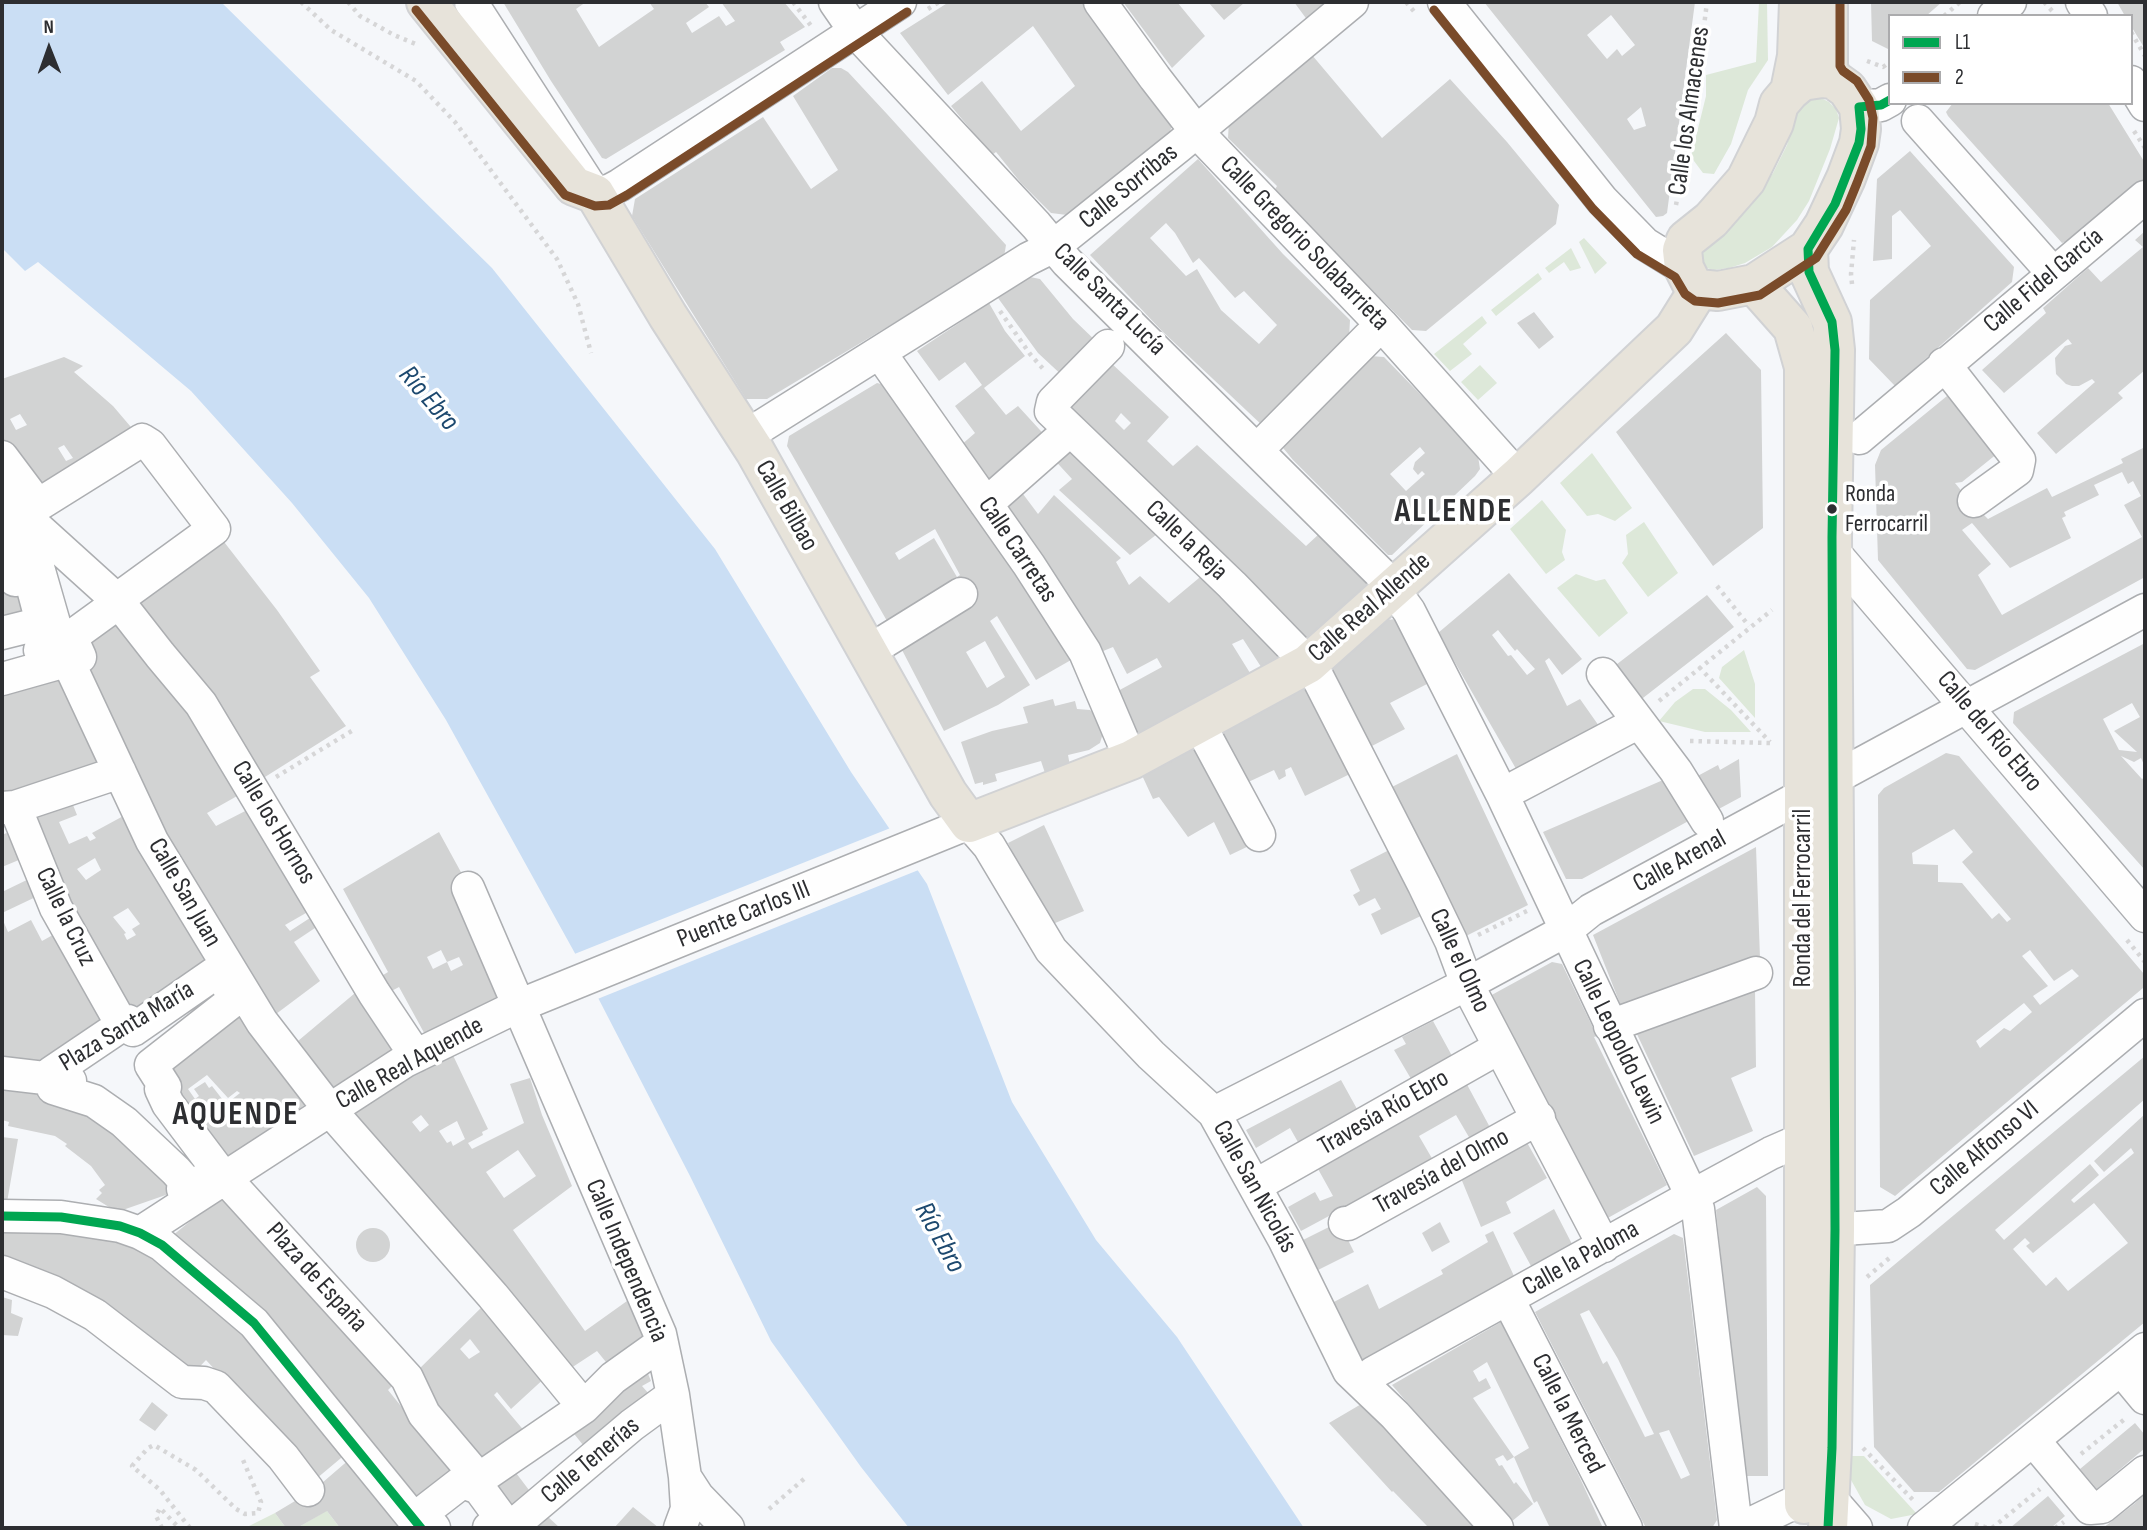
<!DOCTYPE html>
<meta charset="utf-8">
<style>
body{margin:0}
#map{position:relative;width:2147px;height:1530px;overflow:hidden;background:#f5f7fa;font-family:"Sofia Sans Condensed",sans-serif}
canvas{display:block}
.frame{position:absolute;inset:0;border:4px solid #2d2e31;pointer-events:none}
.legend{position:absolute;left:1888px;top:14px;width:245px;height:91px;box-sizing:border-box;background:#fff;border:2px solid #ababad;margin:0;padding:9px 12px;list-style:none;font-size:21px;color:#2d2e31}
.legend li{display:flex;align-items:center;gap:14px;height:35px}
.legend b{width:35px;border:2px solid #ababad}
.north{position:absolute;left:14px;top:14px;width:70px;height:70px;-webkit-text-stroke:5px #fff;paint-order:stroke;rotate:359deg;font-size:19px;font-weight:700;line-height:28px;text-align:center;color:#2d2e31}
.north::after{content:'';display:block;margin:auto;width:24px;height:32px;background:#2d2e31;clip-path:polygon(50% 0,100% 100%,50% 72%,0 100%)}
</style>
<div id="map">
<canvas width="2147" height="1530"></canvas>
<div class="frame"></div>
<ul class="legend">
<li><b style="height:9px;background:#00a651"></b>L1</li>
<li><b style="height:9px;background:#7a4b2a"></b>2</li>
</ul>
<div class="north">N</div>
</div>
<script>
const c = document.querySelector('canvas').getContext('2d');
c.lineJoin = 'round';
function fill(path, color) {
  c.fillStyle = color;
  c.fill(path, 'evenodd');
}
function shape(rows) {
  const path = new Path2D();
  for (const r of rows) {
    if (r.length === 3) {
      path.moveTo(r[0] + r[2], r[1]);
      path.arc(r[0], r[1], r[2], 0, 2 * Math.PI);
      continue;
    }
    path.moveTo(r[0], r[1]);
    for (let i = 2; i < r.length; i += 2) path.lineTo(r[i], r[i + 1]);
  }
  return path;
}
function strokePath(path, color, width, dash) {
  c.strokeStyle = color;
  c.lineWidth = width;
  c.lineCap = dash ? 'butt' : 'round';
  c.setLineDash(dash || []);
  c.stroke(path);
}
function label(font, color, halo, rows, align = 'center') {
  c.font = font + ' "Sofia Sans Condensed",sans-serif';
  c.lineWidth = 7;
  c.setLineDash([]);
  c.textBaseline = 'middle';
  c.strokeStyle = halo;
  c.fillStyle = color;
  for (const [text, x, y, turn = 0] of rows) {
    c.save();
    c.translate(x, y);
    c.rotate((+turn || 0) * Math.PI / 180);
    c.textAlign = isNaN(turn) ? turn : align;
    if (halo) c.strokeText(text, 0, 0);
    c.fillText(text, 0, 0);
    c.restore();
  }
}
fill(shape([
 [1759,2,1767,2,1768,60,1748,90,1731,144,1714,174,1703,173,1691,157,1706,96,1706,75,1756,62],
 [1810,99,1823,99,1829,102,1836,109,1839,118,1830,149,1809,201,1797,220,1772,247,1745,263,1729,268,1714,270,1703,267,1702,254,1739,219,1773,173,1787,145,1797,109],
 [1584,238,1607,263,1595,274,1579,242],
 [1571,248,1581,268,1570,271,1564,262,1549,273,1545,268],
 [1538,273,1542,279,1496,316,1491,310],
 [1482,316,1487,323,1463,344,1472,354,1450,371,1434,354],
 [1480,365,1497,383,1478,400,1461,382],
 [1592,453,1632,508,1615,521,1598,514,1587,516,1560,483],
 [1542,500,1566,530,1562,552,1565,560,1546,574,1510,529],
 [1644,522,1678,573,1648,597,1622,563,1628,554,1626,535],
 [1576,574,1596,581,1605,579,1628,613,1599,637,1557,588],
 [1744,650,1755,684,1755,718,1719,678,1722,667],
 [1693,689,1705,689,1731,710,1751,732,1705,732,1659,721,1675,702],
 [1850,1456,1864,1456,1917,1514,1891,1519,1865,1505,1851,1480],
 [327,1511,340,1528,297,1528,326,1511],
 [275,1513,286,1528,245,1528]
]), '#dde8d9');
fill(shape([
 [2,2,221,2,492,268,715,549,851,772,927,884,1012,1102,1096,1240,1177,1337,1304,1528,909,1528,861,1467,771,1341,690,1176,577,957,446,720,369,598,292,503,191,391,38,262,25,271,2,248]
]), '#cadef4');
fill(shape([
 [893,827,921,869,595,1000,572,955]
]), '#f5f7fa');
fill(shape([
 [503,2,586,2,576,9,599,47,654,9,649,2,705,2,709,7,686,23,692,33,719,16,726,26,735,21,721,2,784,2,805,27,780,42,785,50,606,159,602,158,551,81],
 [949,2,1084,2,1172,126,1169,134,1067,215,1051,213,1021,183,996,152,992,155,951,106,982,81,1021,131,1075,86,1033,26,948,95,900,33],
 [1123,2,1177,2,1205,36,1172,68],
 [1208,2,1243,2,1244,3,1224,20],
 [1294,2,1331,2,1308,21],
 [1484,2,1695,2,1667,213,1663,216,1656,217],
 [1611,15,1635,45,1622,56,1617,49,1607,59,1587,35],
 [1641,107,1646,126,1634,130,1627,119],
 [1871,2,1942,2,1926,16,1890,16,1888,49,1872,41],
 [2117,2,2145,2,2145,49,2131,26,2131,16,2125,16],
 [1312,55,1382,138,1450,79,1507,142,1559,205,1556,224,1426,331,1412,330,1274,191,1277,186,1228,138,1229,120],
 [832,68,841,68,848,72,887,114,1006,245,1004,257,767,399,746,399,632,216,635,199,763,117,811,189,838,170,793,96],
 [1953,103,2108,103,2145,163,2145,179,2070,240,2062,243,1948,116,1946,112],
 [1910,151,2014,267,2012,282,1895,386,1869,359,1870,300,1931,246,1900,210,1892,216,1892,259,1873,261,1877,179],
 [1198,159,1283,254,1350,320,1349,338,1264,427,1162,331,1090,255],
 [1166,223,1175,233,1193,263,1199,258,1235,298,1244,291,1277,325,1259,344,1221,310,1197,269,1186,276,1150,238],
 [2145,231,2145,370,2118,393,2123,398,2056,454,2037,433,2095,382,2092,379,2079,386,2072,386,2066,384,2056,374,2055,358,2065,346,2072,344,2068,339,2004,393,1982,370,2046,313,2043,308,2088,268,2101,282,2143,247,2135,240],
 [1030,277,1040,279,1073,319,1099,344,1066,379,1038,353,998,298],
 [989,303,1005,331,1025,356,984,388,1006,415,1018,406,1050,441,993,487,960,446,975,433,955,406,982,385,965,362,939,381,917,351],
 [1534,312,1554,337,1539,349,1517,323],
 [1726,333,1761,370,1763,528,1713,566,1616,432],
 [1370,356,1384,357,1454,429,1478,456,1480,469,1475,476,1392,555,1388,555,1293,460,1279,443],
 [1420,447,1425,453,1415,462,1413,469,1418,475,1422,471,1425,474,1406,491,1390,474],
 [64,357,83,366,74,372,113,406,142,440,38,505,2,457,2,379],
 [20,414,27,425,16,430,10,419],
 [64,445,73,458,66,461,58,448],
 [1110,362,1169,417,1147,441,1173,466,1197,445,1306,546,1319,534,1371,587,1306,646,1061,411],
 [1121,413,1131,423,1124,430,1115,421],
 [877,383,889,386,1078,656,1036,680,997,616,990,621,1030,685,998,705,944,731,901,648,969,608,952,580,887,621,787,446,789,436],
 [935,529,960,575,957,577,934,538,899,560,895,553],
 [985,641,1005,677,987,688,966,652],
 [1947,396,1954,400,1998,453,1962,482,1955,483,1981,515,1983,514,1988,519,2047,488,2052,497,2123,463,2121,459,2145,447,2145,577,1975,670,1967,669,1878,560,1875,465,1881,450],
 [2122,472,2128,484,2133,481,2141,496,2124,505,2142,537,2002,615,1978,575,1991,564,1962,530,1972,523,2010,568,2071,538,2062,518,2066,516,2064,512,2099,495,2094,485],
 [1068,439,1161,531,1130,555,1059,490,1072,479,1050,455],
 [1017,486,1038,514,1054,495,1121,558,1116,562,1129,585,1140,576,1169,603,1205,573,1286,658,1265,673,1243,639,1232,644,1255,681,1141,742,1116,692,1162,667,1157,658,1127,674,1113,647,1096,654,996,503],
 [214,529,277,610,320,671,310,677,346,726,257,782,126,593],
 [2,536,35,601,2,633],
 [1509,573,1582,659,1562,675,1549,658,1545,661,1567,706,1580,699,1599,726,1519,774,1438,633],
 [1498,630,1515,651,1517,649,1535,669,1527,675,1511,655,1508,656,1492,635],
 [1707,595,1734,627,1634,705,1608,671],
 [111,608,246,791,207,813,216,826,253,807,313,909,285,925,290,931,316,914,321,924,294,942,320,981,272,1017,225,948,108,726,71,637],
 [1397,619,1427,684,1390,703,1405,729,1368,748,1327,669,1385,620],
 [2145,643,2145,767,2141,758,2134,762,2121,756,2142,779,2145,777,2145,870,2013,723,2014,712],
 [2132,703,2140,717,2114,731,2137,752,2119,750,2103,719],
 [59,677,83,732,108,772,2,802,2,679],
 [1311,682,1354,772,1305,796,1291,767,1285,770,1286,776,1279,780,1274,770,1242,785,1214,732],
 [1053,699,1055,706,1075,701,1077,709,1090,710,1101,719,1104,730,1100,743,1089,750,1068,755,1070,766,1045,773,1041,761,995,774,997,781,983,785,983,782,975,784,961,742,992,731,1028,723,1023,707],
 [1199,741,1253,844,1230,855,1214,822,1188,837,1159,797,1153,799,1140,771],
 [1946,753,1959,756,2144,974,2143,988,1895,1196,1880,1187,1878,795,1884,788],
 [1954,829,1973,852,1962,862,2011,919,2007,922,1999,913,1992,919,1962,883,1938,882,1938,865,1913,864,1912,853],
 [2030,950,2054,981,2072,969,2079,976,2040,1005,2033,996,2048,986,2022,956],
 [2024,1003,2032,1012,2010,1031,2004,1028,1980,1048,1976,1041],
 [1457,754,1528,905,1460,939,1388,789],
 [1739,759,1741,797,1715,811,1692,779,1718,765,1720,770],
 [1670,777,1694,818,1582,879,1566,879,1543,832],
 [69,795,77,815,59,822,69,844,87,836,90,841,96,838,92,833,127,814,221,969,133,1030,26,811],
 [95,858,101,870,86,880,77,869],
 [128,908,140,924,132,929,136,935,127,940,124,934,126,933,113,917],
 [1044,825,1084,911,1048,926,1008,843],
 [16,829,26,857,2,867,2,835],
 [439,832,468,885,503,1002,428,1040,399,987,382,996,372,982,388,972,343,889],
 [441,950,447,962,459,957,463,965,451,971,447,962,433,969,427,957],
 [1756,847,1760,958,1621,1006,1593,935],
 [1393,848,1425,914,1381,935,1371,914,1381,909,1375,898,1359,906,1353,895,1360,891,1350,870],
 [35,876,42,894,2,913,2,892],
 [2,918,8,932,31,920,42,941,60,931,111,1032,51,1073,2,1061],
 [1552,962,1562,964,1597,1036,1594,1037,1667,1185,1606,1219,1488,997],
 [361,988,406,1050,329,1096,292,1046],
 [1755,989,1756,1067,1731,1078,1753,1131,1694,1156,1636,1032],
 [234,1000,313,1099,217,1169,152,1068],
 [207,1075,228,1098,237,1091,240,1093,226,1104,212,1086,209,1088,205,1082,194,1089,199,1096,195,1099,188,1089],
 [1433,1021,1457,1065,1417,1089,1394,1050,1406,1044,1402,1037],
 [450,1049,488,1129,482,1132,483,1135,468,1143,472,1149,524,1123,510,1084,530,1078,542,1115,572,1186,513,1230,585,1331,627,1301,648,1345,614,1372,597,1351,565,1372,355,1113,358,1102],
 [421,1115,429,1125,420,1132,412,1122],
 [457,1121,465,1139,453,1146,451,1141,447,1143,439,1131],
 [518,1150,536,1176,504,1198,486,1172],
 [2145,1056,2145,1099,1995,1230,2004,1240,2090,1164,2099,1175,2071,1200,2074,1203,2134,1153,2131,1148,2104,1172,2094,1161,2145,1114,2145,1322,1939,1492,1914,1492,1874,1447,1870,1285],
 [2094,1203,2128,1243,2068,1291,2056,1277,2046,1286,2013,1249,2025,1238,2030,1243,2026,1246,2033,1253],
 [1463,1077,1493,1133,1473,1144,1456,1115,1419,1136,1437,1167,1379,1200,1342,1209,1301,1231,1288,1207,1315,1192,1320,1201,1333,1196,1313,1160],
 [1341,1080,1362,1118,1303,1151,1290,1128,1256,1148,1246,1130],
 [2,1081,77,1094,183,1189,117,1212,96,1199,102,1193,99,1190,105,1185,91,1166,65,1146,67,1144,55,1136,8,1126,9,1122,2,1120],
 [2,1137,18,1139,6,1208,2,1208],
 [1525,1139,1547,1178,1506,1202,1511,1213,1481,1227,1458,1171],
 [1757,1187,1766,1196,1768,1476,1743,1476,1716,1210],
 [225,1193,399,1379,388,1390,462,1482,423,1512,172,1236],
 [1554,1209,1572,1244,1531,1266,1513,1233],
 [1339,1222,1354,1252,1316,1271,1301,1241],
 [1440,1222,1450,1242,1432,1252,1422,1233],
 [2,1224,133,1241,209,1295,347,1453,316,1479,206,1360,190,1377,2,1262],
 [373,1245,17],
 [1493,1231,1514,1276,1362,1361,1332,1303,1368,1284,1379,1309,1443,1274,1441,1270,1488,1242,1485,1235],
 [1674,1234,1683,1238,1692,1312,1717,1520,1712,1528,1646,1528,1535,1312],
 [1589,1310,1618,1359,1654,1434,1645,1437,1607,1361,1603,1364,1580,1314],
 [1669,1430,1690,1475,1681,1479,1659,1433],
 [2,1297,12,1300,11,1313,23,1318,18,1336,2,1335],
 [488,1301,548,1375,511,1409,497,1392,494,1395,526,1433,483,1467,413,1375],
 [470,1339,480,1352,469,1359,460,1349],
 [1501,1322,1579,1476,1603,1528,1550,1528,1537,1501,1534,1503,1514,1457,1529,1448,1487,1362,1473,1371,1479,1382,1486,1378,1491,1388,1473,1398,1514,1457,1507,1461,1503,1455,1495,1459,1499,1466,1502,1465,1514,1484,1516,1482,1533,1504,1511,1522,1392,1385],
 [644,1364,651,1381,642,1386,657,1403,587,1450,567,1425],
 [152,1402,168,1415,155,1431,139,1420],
 [1363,1403,1419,1467,1477,1528,1424,1528,1427,1526,1393,1491,1392,1492,1329,1423],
 [2135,1423,2145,1435,2145,1448,2097,1489,2080,1469],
 [351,1458,402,1523,394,1528,340,1528,327,1511,297,1528,286,1528,275,1513,315,1489],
 [510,1465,532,1494,501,1518,479,1488],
 [2145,1494,2145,1528,2103,1528,2134,1504],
 [2048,1496,2065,1516,2051,1528,2010,1528],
 [633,1507,659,1528,614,1528],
 [546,1515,560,1528,532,1528]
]), '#d2d3d3');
const minor = shape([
 [471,2,595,194,605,193,620,185,900,2],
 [835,2,855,31,1036,225,1067,262,1385,578,1409,611,1502,794,1698,1209,1736,1528],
 [1100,2,1155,78,1196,131,1381,324,1518,477],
 [1444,2,1602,200,1645,244,1684,268],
 [2082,2,2091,16],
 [1994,16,2010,2],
 [2131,82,2145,105],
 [1859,107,1881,105,1890,100],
 [1918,121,2053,273],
 [1108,346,1053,402,1051,411,1232,585,1299,654],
 [880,353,1029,565,1085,652,1131,760],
 [1944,364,2019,460,2017,470,1974,501],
 [746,436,1028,259,1054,246,1179,146,1352,2],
 [1859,438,2145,197],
 [1267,440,1369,337],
 [2,457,38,505,142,440,150,445,214,529,126,593,111,608,71,637,80,657,2,679],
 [2,487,23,515,117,600,160,655,201,704,374,993,416,1056],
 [986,504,1070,430],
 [23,515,60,644,40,650],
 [2,532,15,580,30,577,42,623,2,633],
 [1832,550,2145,916],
 [60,644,152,841,262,1022,329,1109,493,1296,584,1407],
 [869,651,961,594],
 [1316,674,1424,885,1451,941,1467,984,1604,1246],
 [1603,674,1676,771,1707,821],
 [1204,733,1259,835],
 [1518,786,1639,722],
 [15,807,56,908,122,1025],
 [2,808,15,807,120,772],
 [468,888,660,1334,673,1395,685,1477,687,1509,680,1528],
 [221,969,234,1000,151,1065,165,1087,161,1089,168,1104,217,1169,204,1180,183,1189,184,1180,176,1171,124,1122,94,1101,53,1088,51,1073,128,1021,133,1030,221,969],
 [1610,1026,1756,973],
 [2,1073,70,1081],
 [1214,1113,1467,984,1565,931,1591,910,2145,610],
 [225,1178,407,1378,424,1414,479,1479,471,1484],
 [1267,1179,1500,1047],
 [2,1216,61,1217,120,1226,140,1233,162,1245,254,1323,421,1528],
 [1345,1223,1348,1224,1539,1118],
 [1813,1231,1888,1226,1909,1212,2145,1015],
 [140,1233,405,1061,518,1006,969,823,989,846,1051,950,1151,1055,1214,1113,1284,1239,1349,1371,1395,1415,1497,1528],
 [2,1272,53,1292,95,1315,182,1382,204,1383,216,1387,283,1457,308,1490],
 [1508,1299,1626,1528],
 [2121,1369,2145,1398],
 [1363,1384,1373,1373,1703,1190,1771,1153,1803,1139],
 [2034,1441,2090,1508,2102,1507,2145,1472],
 [685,1477,698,1497,728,1528],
 [479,1479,584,1407,613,1378,662,1343],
 [434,1528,422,1513,462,1482,479,1488,501,1518,489,1528],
 [510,1528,632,1425,673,1395],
 [1742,1528,1804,1498,1829,1497,1856,1528],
 [1924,1528,2145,1349]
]);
const major = shape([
 [426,2,574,186,595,194,668,316,755,451,948,794,969,823,1131,760,1308,664,1518,477,1674,329,1699,289],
 [1828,2,1828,69,1833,79],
 [1822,78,1833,79,1847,89,1859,107,1861,129,1859,143,1846,178,1824,225,1808,249,1754,284,1718,291,1699,289,1692,284,1684,268,1682,250,1686,240,1711,220,1746,180,1774,123,1779,104,1790,91,1802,81,1822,78],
 [1790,91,1797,56,1799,2],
 [1808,249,1809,272,1832,322,1835,350,1832,537,1835,994,1835,1229,1832,1448,1828,1528],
 [1754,284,1793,328,1804,367,1804,1504]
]);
strokePath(minor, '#acaeb1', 35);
strokePath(major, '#d1d2d4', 42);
strokePath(shape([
 [301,2,331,30,416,81,455,122,557,259,578,304,591,353],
 [348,2,360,16,394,35,418,45],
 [793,2,812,27],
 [1406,2,1417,15],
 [2044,2,2054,13],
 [928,9,939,2],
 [1944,16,1960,2],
 [2131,32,2145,56],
 [1867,61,1883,67,1890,62],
 [2134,131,2145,148],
 [1676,205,1695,99,1707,2],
 [1852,284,1851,274,1854,240],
 [1000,311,1030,354,1045,371],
 [1717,586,1749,626],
 [1699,667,1770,742],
 [1659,701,1772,610],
 [1690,741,1770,743],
 [276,777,355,729],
 [1478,935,1527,911],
 [2127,940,2145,962],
 [1867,1277,1893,1255],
 [1863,1448,1915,1502],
 [2081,1454,2126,1418],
 [769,1509,804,1479],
 [1975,1524,1988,1528],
 [162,1528,156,1516,160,1508,179,1528],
 [190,1528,160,1490,132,1466,148,1448,154,1445,196,1470,236,1509,245,1514,258,1513,261,1502,243,1460],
 [1992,1528,2040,1489],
 [2055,1528,2064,1522]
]), '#d6d6d7', 4.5, [3.5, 5]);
strokePath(minor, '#fefefe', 32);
strokePath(major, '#e7e3da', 38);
strokePath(shape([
 [2,1216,61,1217,120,1226,140,1233,162,1245,254,1323,421,1528],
 [1828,1528,1832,1448,1835,1229,1832,537,1835,350,1832,322,1809,272,1808,249,1835,204,1859,143,1861,129,1859,107,1881,105,1890,100]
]), '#00a651', 9);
strokePath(shape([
 [416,10,565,195,595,206,609,205,627,195,907,12],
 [1434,10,1593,209,1637,254,1675,277,1685,294,1695,301,1718,303,1760,295,1816,258,1846,210,1857,183,1871,146,1873,118,1869,100,1857,81,1843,71,1840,66,1840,2]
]), '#7a4b2a', 9);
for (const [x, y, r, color] of [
 [1832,509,6,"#2d2e31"]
]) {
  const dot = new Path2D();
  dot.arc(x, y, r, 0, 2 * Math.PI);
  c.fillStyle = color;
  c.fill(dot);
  strokePath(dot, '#fff', 2.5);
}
label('24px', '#2d2e31', '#fff', [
 ["Ronda",1845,495],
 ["Ferrocarril",1845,525]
], 'left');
label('26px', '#2d2e31', '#fff', [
 ["Calle los Almacenes",1690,111,-82],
 ["Calle Sorribas",1129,187,-39],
 ["Calle Gregorio Solabarrieta",1304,244,46],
 ["Calle Fidel García",2044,281,-40],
 ["Calle Santa Lucía",1109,300,45],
 ["Calle Bilbao",786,506,60],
 ["Calle la Reja",1186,541,44],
 ["Calle Carretas",1017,550,56],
 ["Calle Real Allende",1370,608,-41],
 ["Calle del Río Ebro",1989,732,50],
 ["Calle los Hornos",273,823,59],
 ["Calle Arenal",1680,862,-29],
 ["Calle San Juan",184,893,60],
 ["Ronda del Ferrocarril",1803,898,-90],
 ["Puente Carlos III",744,915,-22],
 ["Calle la Cruz",65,917,64],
 ["Calle el Olmo",1459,961,65],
 ["Plaza Santa María",127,1027,-31],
 ["Calle Leopoldo Lewin",1618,1042,64],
 ["Calle Real Aquende",410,1064,-29],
 ["Travesía Río Ebro",1384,1113,-30],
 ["Calle Alfonso VI",1985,1149,-40],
 ["Travesía del Olmo",1442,1172,-29],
 ["Calle San Nicolás",1254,1187,61],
 ["Calle la Paloma",1581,1259,-29],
 ["Calle Independencia",626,1261,67],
 ["Plaza de España",316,1278,48],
 ["Calle la Merced",1567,1414,63],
 ["Calle Tenerías",591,1461,-40]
]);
label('italic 28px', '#1d496f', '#fff', [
 ["Río Ebro",428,399,49],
 ["Río Ebro",939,1238,61]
]);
c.letterSpacing = '2px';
label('bold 33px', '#2d2e31', '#fff', [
 ["ALLENDE",1454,513],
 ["AQUENDE",236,1116]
]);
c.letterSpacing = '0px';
</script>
